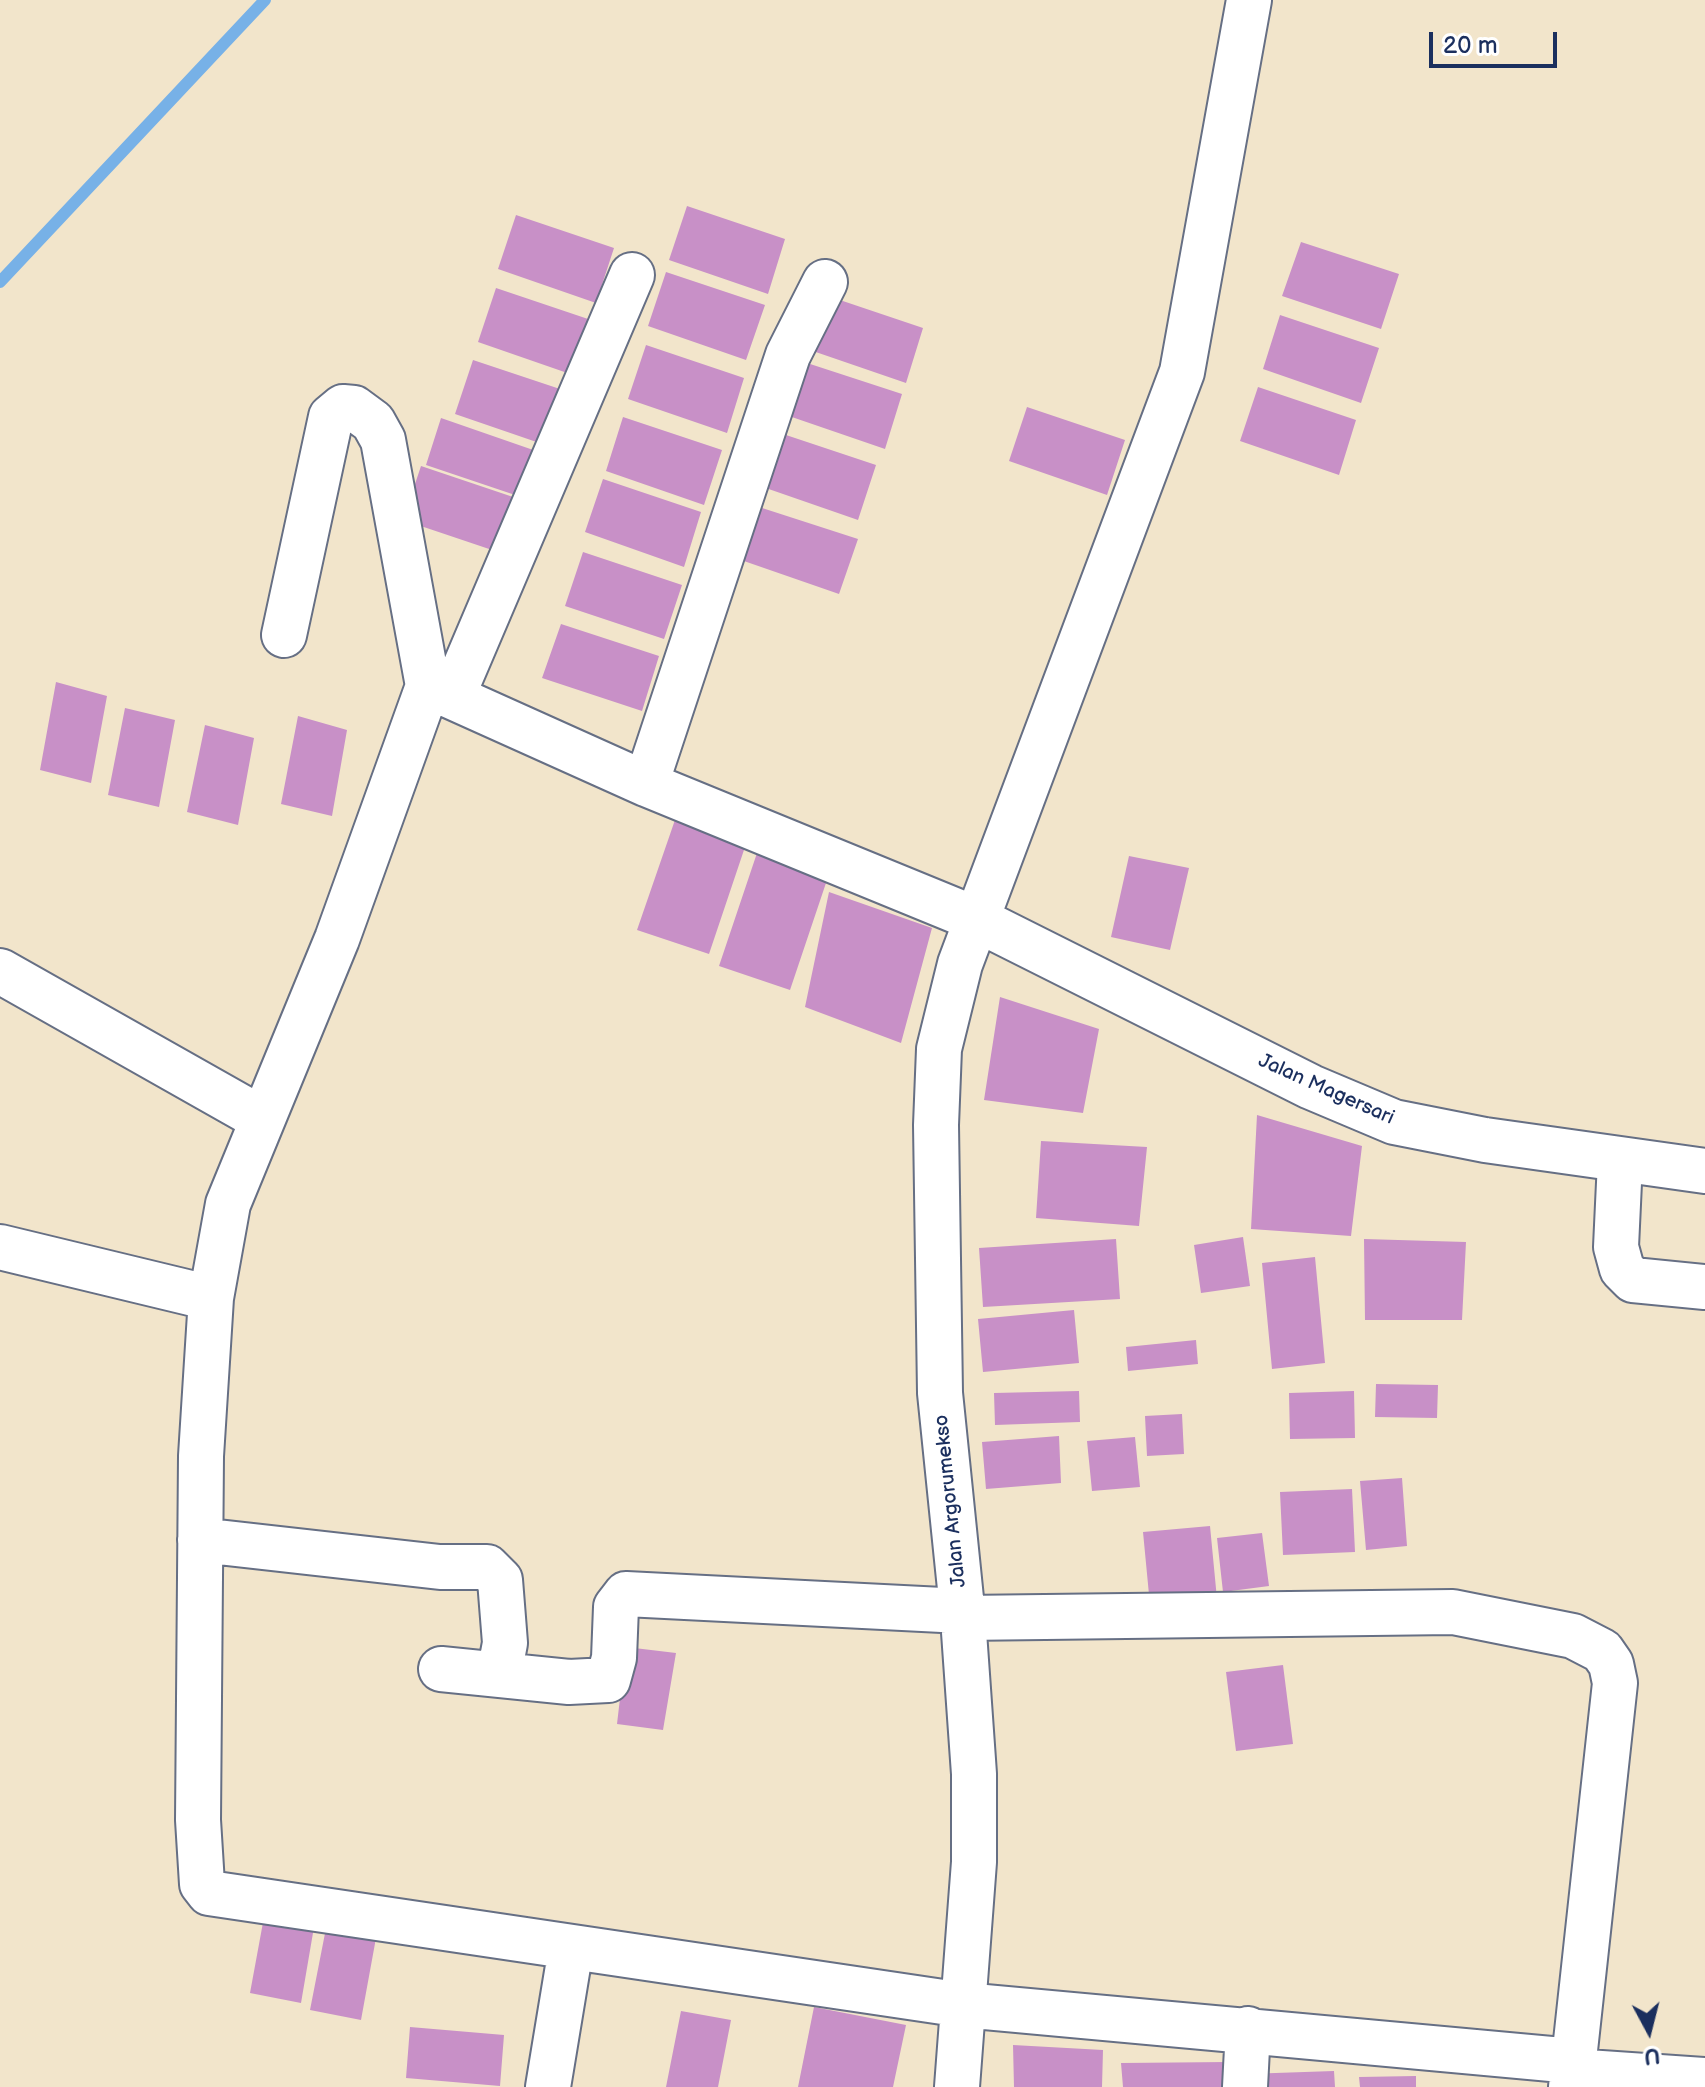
<!DOCTYPE html>
<style>
body{margin:0}
#map{position:relative;width:1705px;height:2087px;overflow:hidden;background:#f2e5cb;font-family:"Balsamiq Sans",sans-serif}
canvas{display:block}
.north{position:absolute;left:1609px;top:1991px;width:80px;height:80px;-webkit-text-stroke:6px #fff;paint-order:stroke;rotate:173deg;font-size:22px;font-weight:700;line-height:32px;text-align:center;color:#1b2f5e}
.north::after{content:'';display:block;margin:auto;width:28px;height:36px;background:#1b2f5e;clip-path:polygon(50% 0,100% 100%,50% 72%,0 100%)}
.scale{position:absolute;left:1429px;top:32px;width:128px;height:36px;box-sizing:border-box;border:4px solid #1b2f5e;border-top:0;padding-left:10px;font-size:24px;line-height:28px;white-space:nowrap;color:#1b2f5e;-webkit-text-stroke:6px #fff;paint-order:stroke}
</style>
<div id="map">
<canvas width="1705" height="2087"></canvas>
<div class="north">U</div>
<div class="scale">20 m</div>
</div>
<script>
const c = document.querySelector('canvas').getContext('2d');
c.lineJoin = 'round';
function shape(rows) {
  const path = new Path2D();
  for (const r of rows) {
    path.moveTo(r[0], r[1]);
    for (let i = 2; i < r.length; i += 2) path.lineTo(r[i], r[i + 1]);
  }
  return path;
}
function strokePath(path, color, width, dash) {
  c.strokeStyle = color;
  c.lineWidth = width;
  c.lineCap = dash ? 'butt' : 'round';
  c.setLineDash(dash || []);
  c.stroke(path);
}
function fill(path, color) {
  c.fillStyle = color;
  c.fill(path, 'evenodd');
}
function label(font, color, halo, rows, align = 'center') {
  c.font = font + ' "Balsamiq Sans",sans-serif';
  c.lineWidth = 6;
  c.setLineDash([]);
  c.textBaseline = 'middle';
  c.strokeStyle = halo;
  c.fillStyle = color;
  for (const [text, x, y, turn = 0] of rows) {
    c.save();
    c.translate(x, y);
    c.rotate((+turn || 0) * Math.PI / 180);
    c.textAlign = isNaN(turn) ? turn : align;
    if (halo) c.strokeText(text, 0, 0);
    c.fillText(text, 0, 0);
    c.restore();
  }
}
strokePath(shape([
 [0,282,265,0]
]), '#77b1e7', 12);
fill(shape([
 [687,206,785,239,768,294,669,260],
 [516,215,614,248,596,303,498,269],
 [1301,242,1399,274,1381,329,1282,296],
 [666,272,765,305,746,360,648,326],
 [496,288,594,321,576,376,478,342],
 [825,295,923,328,906,383,807,349],
 [1280,315,1379,348,1361,403,1263,369],
 [646,345,744,378,727,433,628,399],
 [473,360,572,393,554,448,455,414],
 [804,362,902,394,885,449,786,415],
 [1258,387,1356,420,1339,475,1240,441],
 [1027,407,1125,440,1107,495,1009,461],
 [623,417,722,450,704,505,606,471],
 [441,418,539,452,524,498,426,465],
 [777,432,876,465,858,520,760,486],
 [421,466,519,499,501,553,403,520],
 [603,479,701,512,684,567,585,532],
 [759,507,858,539,839,594,741,560],
 [583,552,682,585,664,639,565,606],
 [561,624,659,656,642,711,542,678],
 [56,682,107,696,91,783,40,770],
 [125,708,175,720,159,807,108,795],
 [298,716,347,730,332,816,281,804],
 [205,725,254,738,238,825,187,812],
 [676,817,747,841,709,954,637,930],
 [757,853,828,877,790,990,719,966],
 [1129,856,1189,868,1170,950,1111,937],
 [829,892,932,928,901,1043,805,1007],
 [1000,997,1099,1029,1083,1113,984,1100],
 [1257,1115,1362,1146,1351,1236,1251,1229],
 [1041,1141,1147,1147,1139,1226,1036,1218],
 [1243,1237,1250,1286,1201,1293,1194,1245],
 [1116,1239,1120,1299,983,1307,979,1248],
 [1364,1239,1466,1242,1462,1320,1365,1320],
 [1315,1257,1325,1363,1272,1369,1262,1263],
 [1074,1310,1079,1363,983,1372,978,1319],
 [1196,1340,1198,1364,1128,1371,1126,1347],
 [1376,1384,1438,1385,1437,1418,1375,1417],
 [1079,1391,1080,1422,995,1425,994,1393],
 [1354,1391,1355,1438,1290,1439,1289,1393],
 [1182,1414,1184,1454,1147,1456,1145,1416],
 [1059,1436,1061,1483,986,1489,982,1442],
 [1135,1437,1140,1487,1092,1491,1087,1441],
 [1402,1478,1407,1546,1366,1550,1360,1481],
 [1352,1489,1355,1552,1283,1555,1280,1492],
 [1210,1526,1217,1599,1150,1605,1143,1532],
 [1262,1533,1269,1586,1223,1592,1217,1538],
 [626,1647,676,1653,663,1730,617,1724],
 [1283,1665,1293,1744,1236,1751,1226,1672],
 [264,1917,314,1927,301,2003,250,1993],
 [328,1918,378,1927,361,2020,310,2010],
 [814,2007,906,2025,893,2087,798,2087],
 [681,2011,731,2020,718,2087,666,2087],
 [410,2027,504,2035,500,2086,406,2078],
 [1013,2045,1103,2050,1102,2087,1014,2087],
 [1228,2062,1229,2087,1123,2087,1121,2063],
 [1334,2071,1335,2087,1246,2087,1246,2074],
 [1416,2076,1416,2087,1360,2087,1359,2077]
]), '#c890c7');
const minor = shape([
 [284,635,331,417,343,407,354,408,373,422,383,440,428,686],
 [453,695,632,275],
 [646,784,788,355,825,282],
 [0,971,262,1119],
 [1620,1161,1616,1247,1622,1269,1633,1280,1705,1287],
 [0,1247,211,1298],
 [200,1540,440,1567,487,1567,500,1580,505,1643,499,1675],
 [963,1618,1453,1612,1573,1636,1602,1651,1611,1664,1615,1683,1571,2087],
 [441,1669,569,1682,608,1680,614,1658,616,1607,626,1594,962,1611],
 [1573,2061,963,2005,209,1893,202,1884,198,1820,201,1456,211,1298,228,1204,337,939,428,686,646,784,976,919,1311,1087,1394,1122,1485,1140,1705,1171],
 [1572,2071,1705,2080],
 [548,2087,571,1948],
 [957,2087,974,1862,974,1774,963,1618,940,1393,936,1125,939,1049,960,964,1182,372,1249,0],
 [1245,2087,1248,2029]
]);
strokePath(minor, '#666f84', 48);
strokePath(minor, '#fff', 44);
label('20px', '#1b2f5e', '#fff', [
 ["Jalan Magersari",1326,1090,24],
 ["Jalan Argorumekso",951,1501,-96]
]);
</script>
